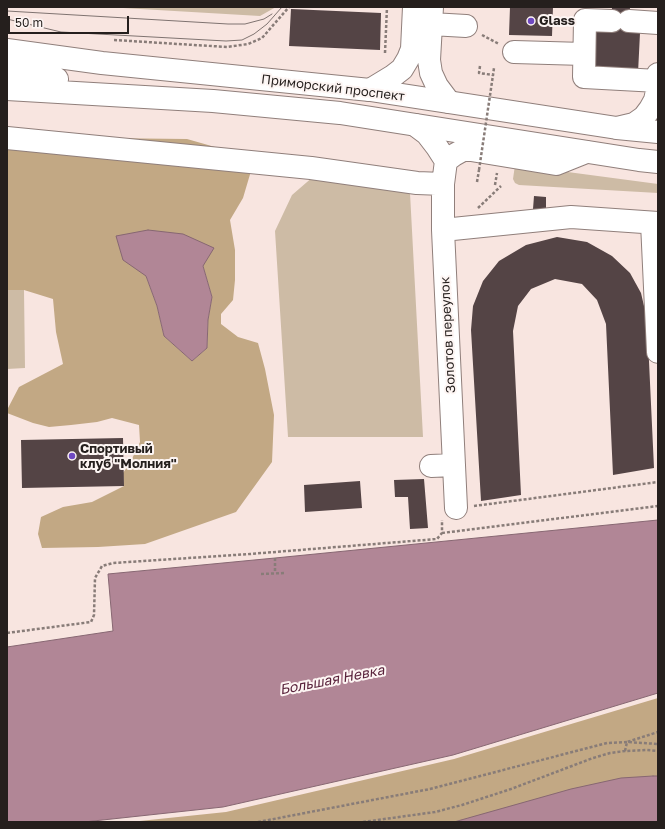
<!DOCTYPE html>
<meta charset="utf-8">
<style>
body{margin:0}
#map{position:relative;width:665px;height:829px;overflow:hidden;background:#f8e5e0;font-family:"Golos Text",sans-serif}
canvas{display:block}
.frame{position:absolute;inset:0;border:8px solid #251f1d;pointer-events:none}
.scale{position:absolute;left:8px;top:16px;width:121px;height:18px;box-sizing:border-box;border:2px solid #251f1d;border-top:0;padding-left:5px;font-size:12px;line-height:14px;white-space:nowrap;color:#251f1d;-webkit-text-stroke:3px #fdf5f3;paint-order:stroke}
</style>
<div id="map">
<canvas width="665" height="829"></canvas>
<div class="frame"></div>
<div class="scale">50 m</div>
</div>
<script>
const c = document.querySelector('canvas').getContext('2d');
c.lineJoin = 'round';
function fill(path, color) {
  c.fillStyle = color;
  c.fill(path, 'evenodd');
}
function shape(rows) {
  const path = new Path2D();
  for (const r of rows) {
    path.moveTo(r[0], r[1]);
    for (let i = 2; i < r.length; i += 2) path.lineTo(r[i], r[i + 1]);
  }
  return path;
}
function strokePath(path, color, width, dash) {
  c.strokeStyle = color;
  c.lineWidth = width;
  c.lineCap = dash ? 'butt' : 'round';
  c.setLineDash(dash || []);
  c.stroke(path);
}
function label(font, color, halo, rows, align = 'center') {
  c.font = font + ' "Golos Text",sans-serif';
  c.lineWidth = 4;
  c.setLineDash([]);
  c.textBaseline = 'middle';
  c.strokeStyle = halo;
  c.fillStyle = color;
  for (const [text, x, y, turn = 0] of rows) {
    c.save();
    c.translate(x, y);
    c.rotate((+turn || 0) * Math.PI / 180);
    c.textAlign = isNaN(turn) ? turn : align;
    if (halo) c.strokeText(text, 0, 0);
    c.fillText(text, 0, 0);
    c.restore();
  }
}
fill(shape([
 [106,7,276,7,260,16],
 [515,165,658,184,658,193,519,185,515,183,513,179],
 [314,176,410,193,423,437,288,437,275,231,292,195],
 [7,290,24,290,25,368,7,369]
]), '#cdbba5');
fill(shape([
 [7,137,187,139,222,149,251,171,243,198,230,220,235,250,235,280,233,300,221,314,221,324,238,337,258,343,265,369,274,415,272,462,236,512,145,544,98,547,42,548,38,534,41,517,63,507,92,502,124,486,123,473,130,463,140,442,139,425,112,418,97,422,71,425,49,427,33,423,7,413,7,410,19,387,63,364,56,332,53,299,24,290,7,290],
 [203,266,212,297,208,320,207,348,192,361,164,336,157,306,146,276],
 [658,698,658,776,653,776,454,822,130,822,226,812,454,759]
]), '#c2a884');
const water = shape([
 [148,230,183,234,214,248,203,266,212,297,208,320,207,348,192,361,164,336,157,306,146,276,123,260,116,236,148,230],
 [658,520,658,693,453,755,223,807,84,822,7,822,7,647,113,631,108,574,275,558,658,520],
 [653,776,658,776,658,822,454,822,571,789,621,778,653,776]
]);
fill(water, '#b18696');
strokePath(water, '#876772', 1);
fill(shape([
 [510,7,553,7,552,36,509,35],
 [612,7,630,7,629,33,640,33,638,73,593,71,594,32,611,32],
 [291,9,381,13,380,50,289,46],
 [534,196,546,197,546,209,533,209],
 [557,237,587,242,612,256,630,273,641,293,647,319,654,468,613,475,606,324,597,300,582,284,555,279,531,289,518,306,513,331,521,495,481,501,471,330,473,306,483,281,499,261,526,245],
 [123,438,124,486,22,488,21,440],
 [424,479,428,528,410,529,408,497,395,497,394,480],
 [360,481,362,508,305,512,304,485]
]), '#544445');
const minor = shape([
 [432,7,429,60,431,73,437,86,449,102],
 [612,21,585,20,584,77,658,81],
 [629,21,658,23],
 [431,24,466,26],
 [514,52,584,54],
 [370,90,393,76,402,69,408,59,412,49,414,7],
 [415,125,427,134,437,147,446,161,454,155,463,150,471,150,556,164,586,152],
 [617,128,634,124,644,117,650,109,655,100,657,91,658,74],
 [7,138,311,168,417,183,443,184],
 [446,161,443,184,443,230,456,508],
 [652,223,658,352],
 [443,230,571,217,658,223],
 [431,466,454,465]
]);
const major = shape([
 [7,50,102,63,370,90,617,128,658,132],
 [7,72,57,79],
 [7,89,213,101,340,113,639,160,658,162]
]);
strokePath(minor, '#907f7b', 24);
strokePath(major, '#907f7b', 24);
strokePath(shape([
 [482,35,499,44],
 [114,40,227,47,248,44,262,38,289,7],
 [385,53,387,7],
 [480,66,479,73,493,75,494,68],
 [477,182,479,170],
 [495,185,497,173],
 [478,208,501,186],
 [474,506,658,482],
 [442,533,658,506],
 [275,558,275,573],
 [261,574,285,573],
 [7,633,91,622,94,615,95,578,102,566,113,563,250,554,437,539,442,533,442,520],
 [625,751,627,742,658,732],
 [258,822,430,789,607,743,627,742,658,744],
 [363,822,435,812,462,805,511,789,593,758,610,753,625,751,647,750,658,751]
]), '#887c78', 2.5, [3, 2]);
strokePath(minor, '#fff', 22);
strokePath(major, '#fff', 22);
strokePath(shape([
 [7,11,228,24,245,24,264,19,272,14],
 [7,19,61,32,226,41,242,40,254,34,267,24,282,7]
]), '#7f7370', 1);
strokePath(shape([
 [479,170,493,75]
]), '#887c78', 2.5, [3, 2]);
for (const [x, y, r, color] of [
 [531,21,4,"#6f49c1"],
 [72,456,4,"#6f49c1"]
]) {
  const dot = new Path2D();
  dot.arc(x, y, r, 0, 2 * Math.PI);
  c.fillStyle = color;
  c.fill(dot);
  strokePath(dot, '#fdf5f3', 1.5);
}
label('bold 13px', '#251f1d', '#fdf5f3', [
 ["Glass",539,21],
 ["Спортивый",80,449],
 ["клуб \"Молния\"",80,464]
], 'left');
label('13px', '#251f1d', '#fdf5f3', [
 ["Приморский проспект",333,88,7],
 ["Золотов переулок",448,335,-93]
]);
label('italic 14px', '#59223b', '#fdf5f3', [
 ["Большая Невка",332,680,-11]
]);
</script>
